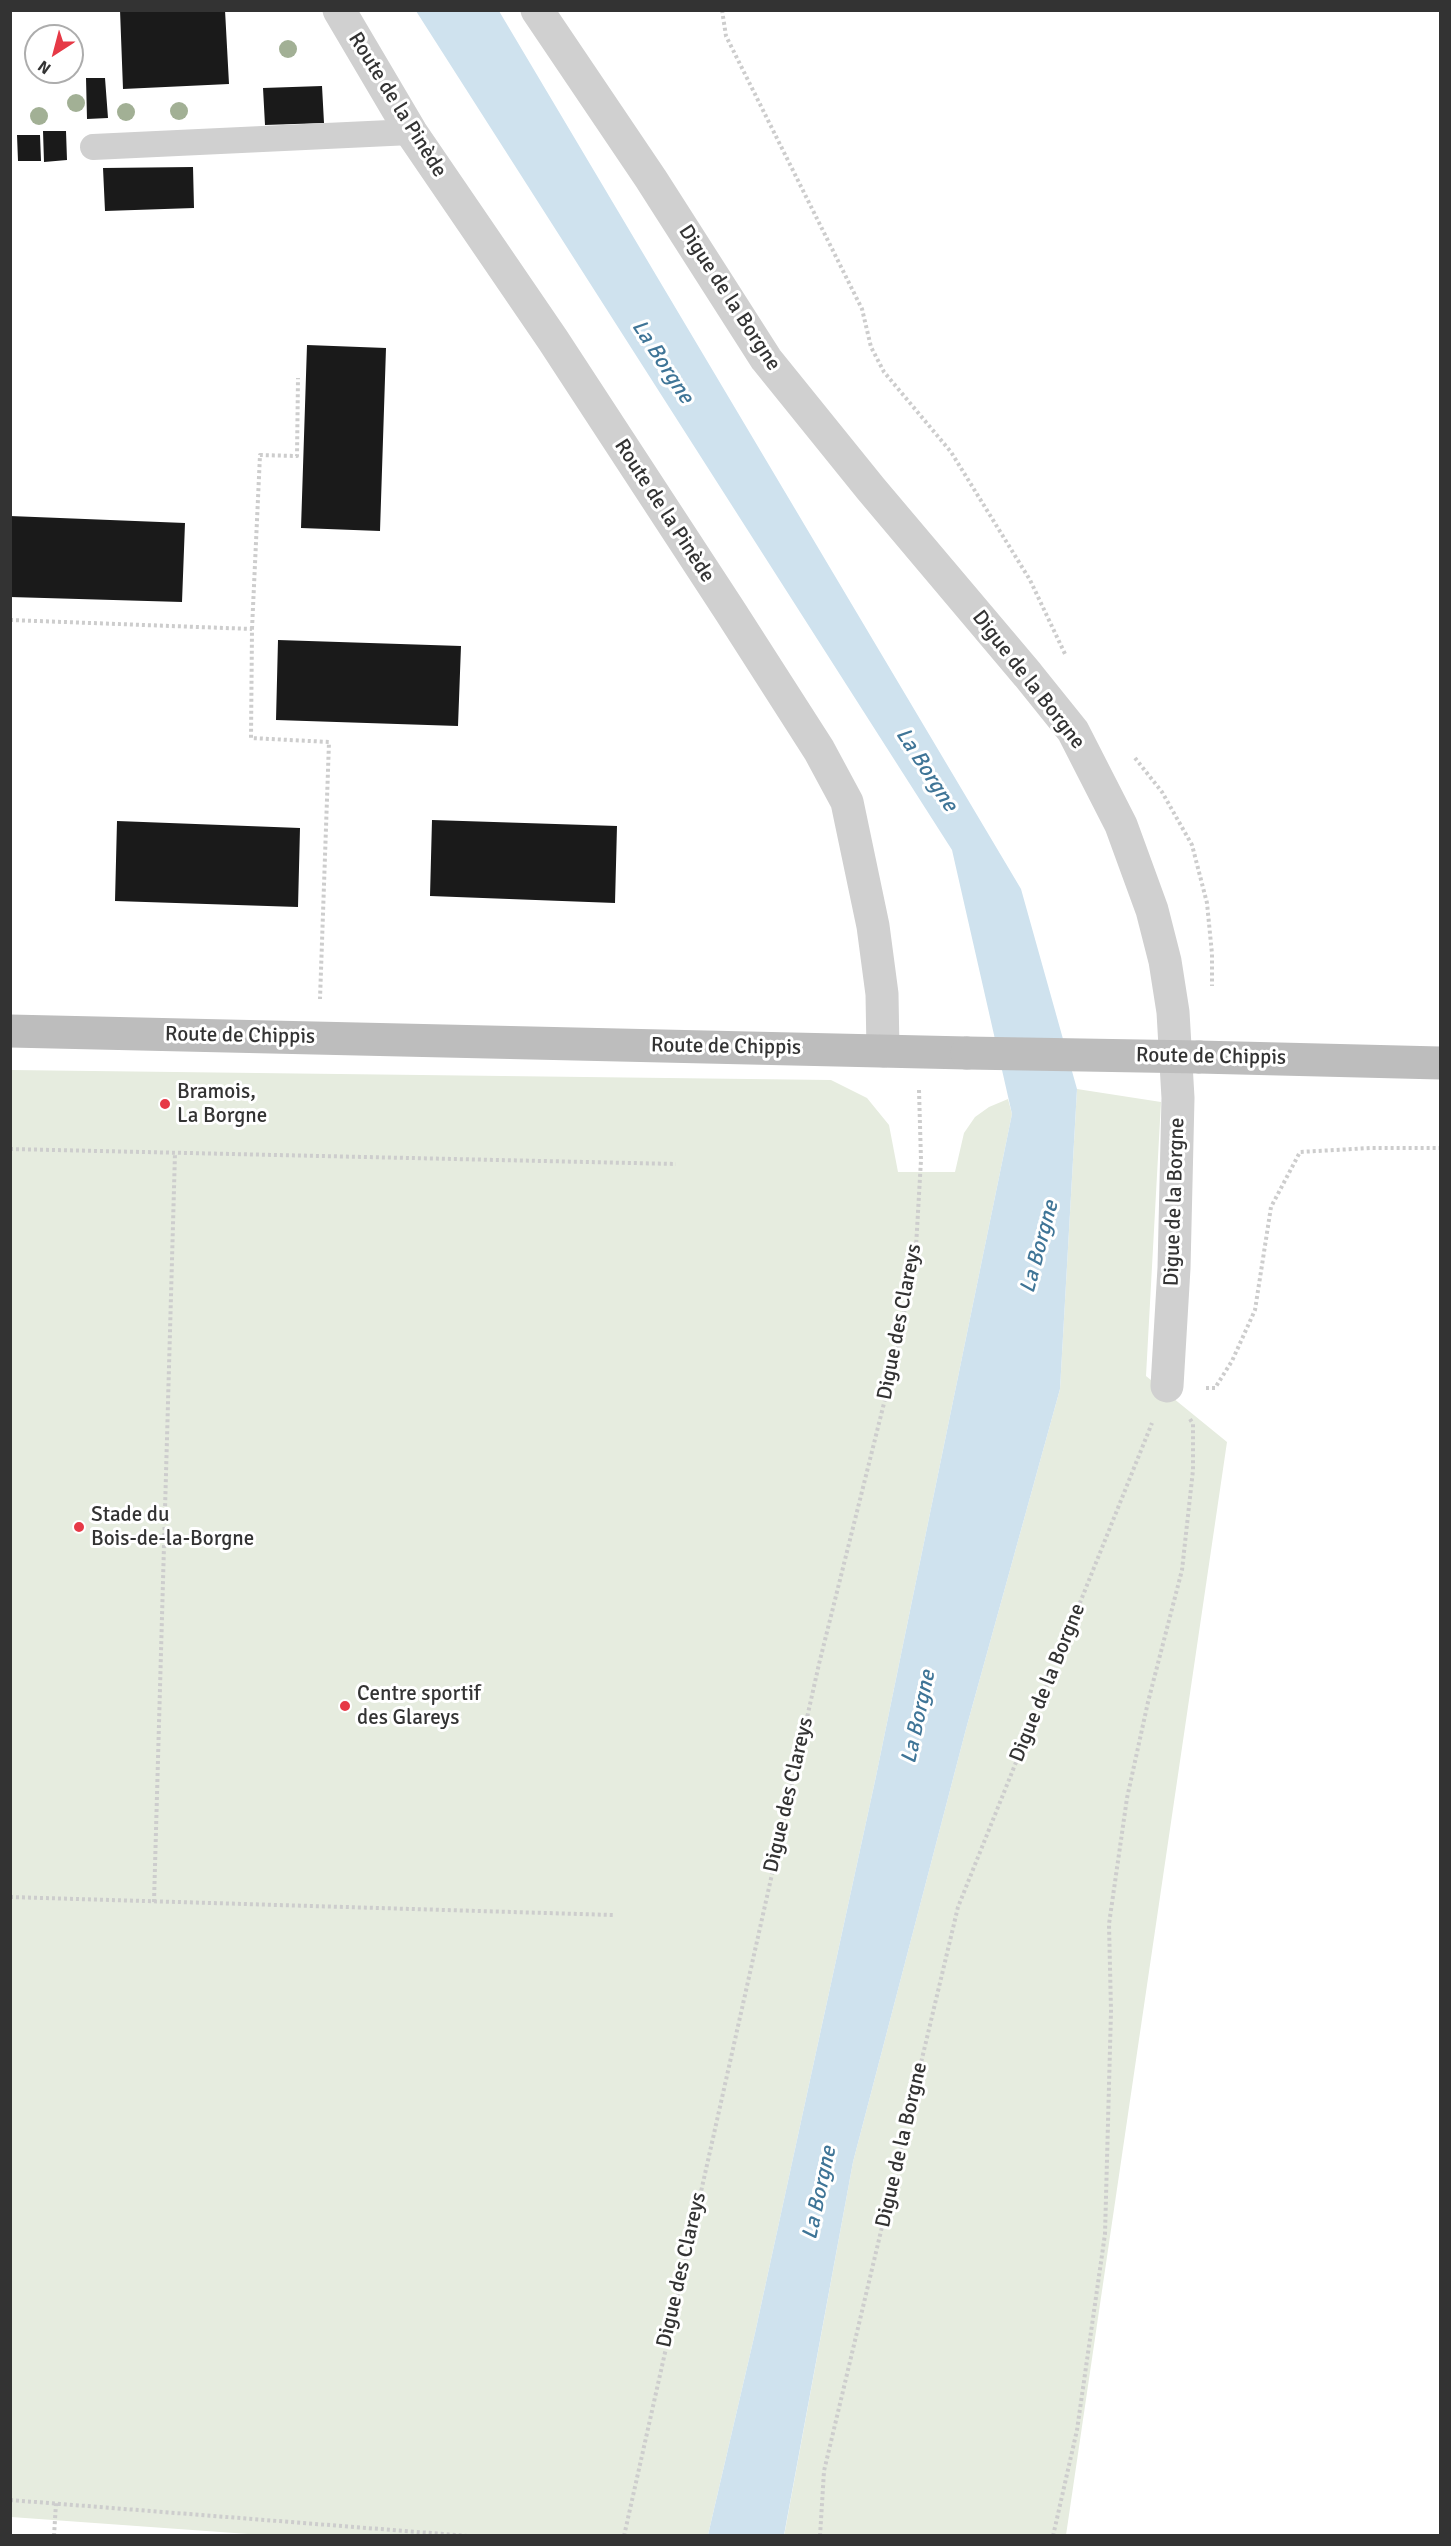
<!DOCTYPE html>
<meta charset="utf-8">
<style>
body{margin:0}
#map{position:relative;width:1451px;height:2546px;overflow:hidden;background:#fff;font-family:Signika,sans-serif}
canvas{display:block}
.frame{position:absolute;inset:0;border:12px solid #333;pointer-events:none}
.north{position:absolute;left:24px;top:24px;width:60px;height:60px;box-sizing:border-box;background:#fff;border:2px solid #adadad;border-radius:50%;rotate:216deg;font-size:16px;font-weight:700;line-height:24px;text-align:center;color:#333}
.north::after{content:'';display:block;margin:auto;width:21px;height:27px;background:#e63946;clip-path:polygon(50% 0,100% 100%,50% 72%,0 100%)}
</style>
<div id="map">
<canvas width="1451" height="2546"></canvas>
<div class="frame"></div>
<div class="north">N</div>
</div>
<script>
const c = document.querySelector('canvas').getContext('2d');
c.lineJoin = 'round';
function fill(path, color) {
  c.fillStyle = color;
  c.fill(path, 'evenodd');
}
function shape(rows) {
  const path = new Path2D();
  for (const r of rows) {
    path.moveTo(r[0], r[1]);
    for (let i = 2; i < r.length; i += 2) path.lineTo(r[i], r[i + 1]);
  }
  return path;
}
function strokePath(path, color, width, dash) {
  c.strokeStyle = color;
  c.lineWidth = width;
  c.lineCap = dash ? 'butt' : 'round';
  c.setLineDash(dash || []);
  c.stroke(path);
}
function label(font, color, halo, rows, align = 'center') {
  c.font = font + ' Signika,sans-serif';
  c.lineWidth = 6;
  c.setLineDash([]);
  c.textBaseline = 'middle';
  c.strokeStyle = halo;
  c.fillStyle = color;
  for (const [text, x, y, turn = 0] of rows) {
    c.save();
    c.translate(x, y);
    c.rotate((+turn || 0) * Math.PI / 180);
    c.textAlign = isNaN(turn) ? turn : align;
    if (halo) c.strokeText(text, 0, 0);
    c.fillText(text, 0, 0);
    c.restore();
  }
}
fill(shape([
 [11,1070,831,1080,867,1098,889,1125,898,1172,955,1172,964,1133,975,1117,989,1107,1008,1099,1012,1114,875,1781,755,2333,708,2535,276,2536,11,2517],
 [1077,1089,1161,1102,1146,1376,1227,1442,1066,2535,784,2536,853,2162,966,1729,1060,1389]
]), '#e6ecdf');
fill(shape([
 [416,11,499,11,1021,889,1077,1089,1060,1389,966,1729,853,2162,784,2535,708,2535,755,2333,875,1781,1012,1114,952,850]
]), '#cfe2ee');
fill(shape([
 [120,10,225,10,229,84,123,89],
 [86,78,105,78,108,118,87,119],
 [322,86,324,123,265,125,263,88],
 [43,131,66,131,67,160,44,162],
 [17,135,40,135,41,161,18,161],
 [193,167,194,208,105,211,103,168],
 [307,345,386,348,380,531,301,528],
 [10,516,185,523,182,602,10,597],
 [278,640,461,646,458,726,276,720],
 [432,820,617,826,615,903,430,896],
 [117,821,300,828,298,907,115,901]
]), '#1a1a1a');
strokePath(shape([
 [722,10,726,36,862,309,871,347,884,372,951,452,1030,580,1065,654],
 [10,620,252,629,251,738,329,742,320,999],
 [252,629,260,455,297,456,298,378],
 [1135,758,1162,792,1192,845,1207,903,1212,954,1212,986],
 [10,1149,676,1164],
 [1206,1388,1215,1388,1232,1361,1255,1310,1271,1207,1300,1152,1370,1148,1440,1148],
 [10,1897,613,1915],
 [154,1902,175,1153],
 [10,2500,469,2536],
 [54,2536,56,2503],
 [624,2536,819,1664,898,1347,916,1247,921,1160,919,1090],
 [820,2536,824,2471,958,1907,1152,1423],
 [1053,2536,1077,2430,1105,2234,1111,2011,1109,1924,1127,1798,1148,1702,1182,1570,1193,1470,1193,1424,1190,1419]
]), '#cdcdcd', 4, [3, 3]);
strokePath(shape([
 [93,147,411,132]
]), '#d0d0d0', 26);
strokePath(shape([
 [339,10,411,132,553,340,730,611,819,750,847,802,873,926,882,994,883,1051],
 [537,10,651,179,766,359,871,489,1028,675,1073,731,1121,825,1152,910,1165,961,1173,1012,1178,1098,1174,1268,1167,1386]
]), '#d0d0d0', 33);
strokePath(shape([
 [10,1031,967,1053],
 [1199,1057,1440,1063]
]), '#bdbdbd', 33);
strokePath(shape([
 [967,1053,1199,1057]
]), '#bdbdbd', 33);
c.fillStyle = '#a2b095';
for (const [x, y] of [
 [288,49],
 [76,103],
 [179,111],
 [126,112],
 [39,116]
]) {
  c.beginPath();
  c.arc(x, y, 9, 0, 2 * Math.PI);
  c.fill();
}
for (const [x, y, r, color] of [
 [165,1104,6,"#e63946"],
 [79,1527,6,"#e63946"],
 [345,1706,6,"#e63946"]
]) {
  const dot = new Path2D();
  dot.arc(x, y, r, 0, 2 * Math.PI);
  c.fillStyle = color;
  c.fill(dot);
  strokePath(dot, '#fff', 2);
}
label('21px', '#333', '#fff', [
 ["Route de la Pinède",397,105,58],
 ["Digue de la Borgne",729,298,57],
 ["Route de la Pinède",664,511,57],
 ["Digue de la Borgne",1028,680,52],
 ["Route de Chippis",240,1036,1],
 ["Route de Chippis",726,1047,1],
 ["Route de Chippis",1211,1057,1],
 ["Digue de la Borgne",1175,1202,-88],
 ["Digue des Clareys",900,1322,-79],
 ["Digue de la Borgne",1048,1683,-68],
 ["Digue des Clareys",789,1795,-77],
 ["Digue de la Borgne",902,2145,-77],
 ["Digue des Clareys",682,2270,-77]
]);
label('21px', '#333', '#fff', [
 ["Bramois,",177,1092],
 ["La Borgne",177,1116],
 ["Stade du",91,1515],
 ["Bois-de-la-Borgne",91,1539],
 ["Centre sportif",357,1694],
 ["des Glareys",357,1718]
], 'left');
label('italic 22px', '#3f7597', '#fff', [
 ["La Borgne",662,362,57],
 ["La Borgne",926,770,57],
 ["La Borgne",1040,1247,-75],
 ["La Borgne",919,1717,-78],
 ["La Borgne",820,2193,-78]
]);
</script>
